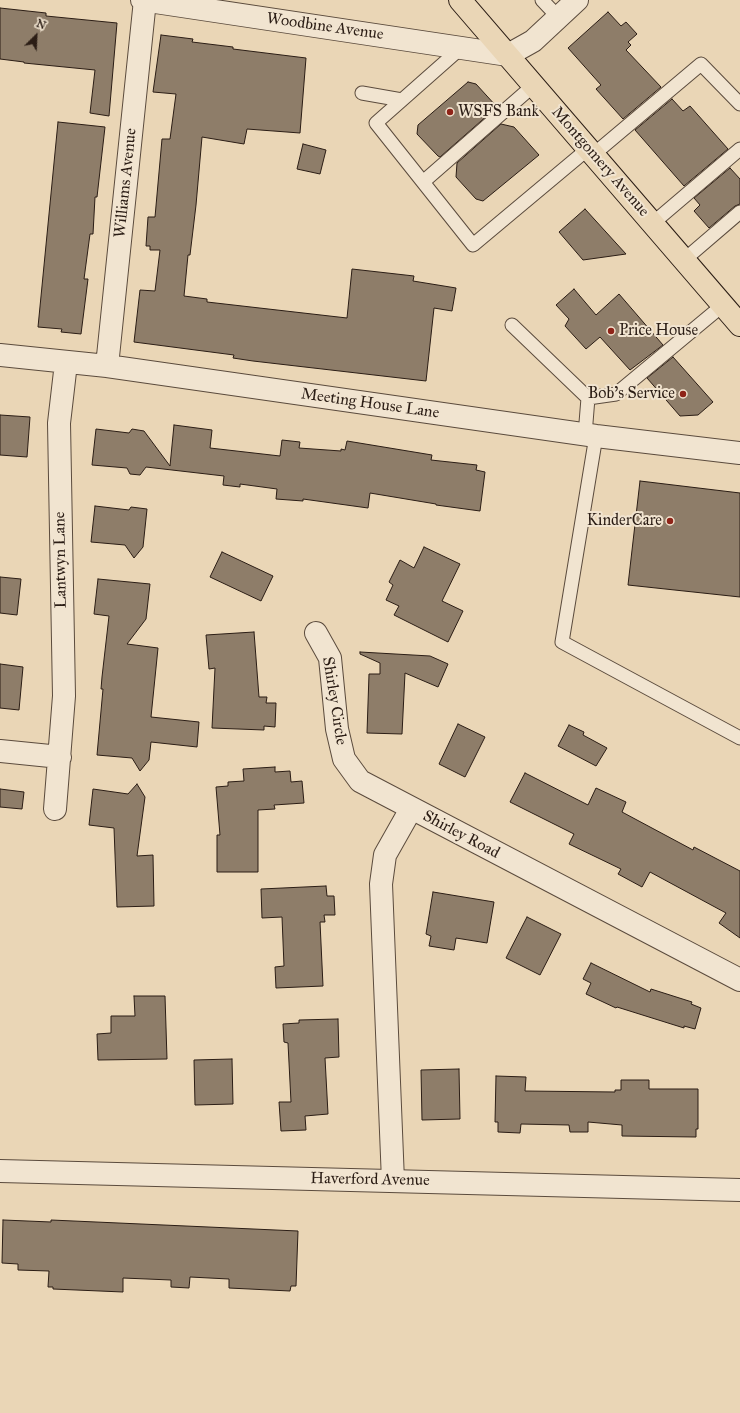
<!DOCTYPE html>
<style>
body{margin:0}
#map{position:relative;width:740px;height:1413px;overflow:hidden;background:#ead6b6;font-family:"IM FELL Great Primer",serif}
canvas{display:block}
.north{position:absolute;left:16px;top:16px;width:40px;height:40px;-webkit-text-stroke:3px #f1e4d0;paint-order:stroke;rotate:24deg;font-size:11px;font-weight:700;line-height:16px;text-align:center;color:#2b1d15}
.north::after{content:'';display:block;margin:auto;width:14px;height:18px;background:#2b1d15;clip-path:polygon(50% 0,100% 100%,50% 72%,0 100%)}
</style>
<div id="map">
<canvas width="740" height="1413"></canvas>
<div class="north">N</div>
</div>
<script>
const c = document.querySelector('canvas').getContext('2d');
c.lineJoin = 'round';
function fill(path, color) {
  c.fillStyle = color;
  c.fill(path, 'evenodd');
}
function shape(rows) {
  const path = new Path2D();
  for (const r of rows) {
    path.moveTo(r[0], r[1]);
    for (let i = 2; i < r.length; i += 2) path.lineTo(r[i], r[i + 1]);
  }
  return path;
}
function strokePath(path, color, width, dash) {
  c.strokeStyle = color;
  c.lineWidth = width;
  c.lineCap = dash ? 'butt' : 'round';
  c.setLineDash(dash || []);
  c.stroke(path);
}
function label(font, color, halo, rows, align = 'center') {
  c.font = font + ' "IM FELL Great Primer",serif';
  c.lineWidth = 4;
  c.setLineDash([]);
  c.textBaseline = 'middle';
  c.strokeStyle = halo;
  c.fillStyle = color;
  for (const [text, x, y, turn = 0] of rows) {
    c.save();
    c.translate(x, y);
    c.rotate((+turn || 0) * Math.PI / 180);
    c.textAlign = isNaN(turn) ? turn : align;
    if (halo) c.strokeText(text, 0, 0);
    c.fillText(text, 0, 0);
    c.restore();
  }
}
const building = shape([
 [0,8,46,13,46,16,117,23,109,116,90,113,95,70,24,63,24,62,0,59,0,8],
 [608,12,621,26,626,22,637,34,628,42,631,45,626,50,661,87,623,119,596,89,601,85,568,48,608,12],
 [161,35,193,39,192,42,233,47,233,49,306,58,300,133,247,129,244,144,202,137,196,205,190,255,188,255,184,296,207,299,207,302,347,318,352,269,414,276,413,281,456,288,452,311,434,308,426,381,253,361,233,358,234,355,134,342,140,290,155,291,160,250,150,250,150,246,146,246,148,217,155,217,162,139,170,139,176,94,153,92,161,35],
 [468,82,476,84,497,107,440,157,438,156,417,134,418,125,468,82],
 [672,99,683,111,690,106,728,149,684,186,635,130,672,99],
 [58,122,105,127,97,197,95,197,93,234,90,234,84,279,88,279,81,334,61,332,62,329,38,327,58,122],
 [501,124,514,127,539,155,483,201,476,199,456,177,457,163,501,124],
 [303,144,326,150,320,174,297,169,303,144],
 [730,168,740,179,740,204,735,206,709,228,694,211,700,205,694,198,730,168],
 [585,209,626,254,583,260,559,232,585,209],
 [574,289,596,315,619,294,663,345,630,370,600,337,586,349,565,326,569,319,556,305,574,289],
 [673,357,713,402,698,415,680,416,647,378,673,357],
 [0,415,30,417,27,457,0,455,0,415],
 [174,425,212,430,210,448,280,456,282,440,300,442,299,448,341,451,341,449,345,450,347,441,432,455,431,460,477,465,476,470,485,472,480,511,436,505,436,504,370,493,368,508,303,499,303,501,276,499,277,489,240,484,240,487,223,485,224,476,146,467,140,475,130,474,127,468,92,465,96,429,129,433,132,429,144,431,170,466,174,425],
 [640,481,740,493,740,597,628,585,640,481],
 [95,506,129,510,131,507,147,509,143,547,134,558,125,545,91,542,95,506],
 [424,547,460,564,442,601,463,611,448,642,394,615,399,606,386,600,393,585,389,582,400,560,414,568,424,547],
 [222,552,273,576,261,601,210,577,222,552],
 [0,577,21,579,17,615,0,613,0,577],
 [98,579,150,584,146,619,127,644,158,648,151,717,199,722,197,747,151,742,149,760,140,771,132,758,97,755,103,689,101,689,102,677,109,616,94,614,98,579],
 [254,632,259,697,267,697,266,703,276,703,275,727,264,726,264,730,212,728,215,668,209,669,206,635,254,632],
 [360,652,430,656,448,664,438,687,405,673,402,734,367,733,369,674,380,674,380,663,360,654,360,652],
 [0,664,23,667,19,710,0,708,0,664],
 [458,724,485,737,465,777,439,764,458,724],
 [569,725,584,732,583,735,607,748,596,766,558,746,569,725],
 [275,767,275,772,290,771,291,782,302,781,304,803,274,805,275,809,258,810,258,872,217,872,217,835,220,835,216,787,228,786,228,782,244,781,243,769,275,767],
 [525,773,588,805,596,788,626,802,622,812,693,850,694,847,740,871,740,938,719,923,726,913,650,872,642,887,618,874,621,869,569,844,574,834,510,802,525,773],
 [137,784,145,797,137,856,153,855,154,906,117,907,114,828,89,825,93,789,128,794,137,784],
 [0,789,24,792,22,809,0,807,0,789],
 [326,886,327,896,334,896,335,915,324,915,325,922,320,922,323,986,276,988,275,967,284,966,282,917,262,918,261,889,326,886],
 [433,892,494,902,487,943,456,938,454,950,429,946,431,936,426,934,433,892],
 [527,917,561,934,540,975,506,958,527,917],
 [591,963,650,992,651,989,692,1002,691,1004,701,1008,695,1029,684,1026,684,1028,617,1007,616,1008,586,994,591,983,583,979,591,963],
 [134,996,165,996,167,1059,98,1060,97,1034,111,1033,111,1016,135,1016,134,996],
 [338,1019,339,1057,325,1058,328,1114,305,1116,306,1130,281,1131,279,1102,291,1102,288,1043,284,1042,283,1024,299,1023,299,1020,338,1019],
 [232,1059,233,1104,195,1105,194,1060,232,1059],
 [459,1069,460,1119,422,1120,421,1070,459,1069],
 [496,1076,526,1077,525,1091,615,1092,615,1090,621,1090,621,1080,649,1080,649,1089,698,1089,698,1129,696,1129,696,1137,622,1136,622,1125,588,1122,588,1132,570,1132,569,1125,521,1124,520,1133,498,1132,498,1122,495,1122,496,1076],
 [3,1220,51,1222,51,1220,298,1231,296,1286,291,1286,290,1291,229,1288,229,1279,190,1277,189,1288,171,1287,171,1280,123,1278,123,1292,53,1289,53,1287,48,1287,49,1271,18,1270,18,1264,2,1263,3,1220]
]);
fill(building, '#8e7d69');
strokePath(building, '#2b1d15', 1);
const service = shape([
 [542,0,559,18],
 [462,47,376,123,473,245,589,148],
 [362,93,402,100],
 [594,154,701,64,740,104],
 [423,182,534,85],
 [653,223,740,149],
 [684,260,740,212],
 [512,325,588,398],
 [588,398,616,394,723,305],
 [585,435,588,398],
 [596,436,562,642,740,738]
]);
const minor = shape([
 [142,0,508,55],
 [0,355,107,366,596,436,740,453],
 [107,366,145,0],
 [316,633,330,658,337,729,344,759,360,781,740,980],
 [0,751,60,757],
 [55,809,64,696,59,423,66,363],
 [393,1181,381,884,385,855,411,809]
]);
const tertiary = shape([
 [508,55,533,41,577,0],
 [0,1171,740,1190]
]);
const primary = shape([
 [460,0,740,325]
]);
strokePath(service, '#5b4b3d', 15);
strokePath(minor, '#5b4b3d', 24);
strokePath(tertiary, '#5b4b3d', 24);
strokePath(primary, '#2b1d15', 24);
strokePath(service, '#f1e4d0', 13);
strokePath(minor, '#f1e4d0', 22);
strokePath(tertiary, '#f1e4d0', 22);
strokePath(primary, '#ead6b6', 22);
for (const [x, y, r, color] of [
 [450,112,4,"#8f2418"],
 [611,331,4,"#8f2418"],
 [683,394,4,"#8f2418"],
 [670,521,4,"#8f2418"]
]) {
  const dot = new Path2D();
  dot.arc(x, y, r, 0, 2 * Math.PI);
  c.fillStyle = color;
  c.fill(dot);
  strokePath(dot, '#f1e4d0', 1.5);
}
label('16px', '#2b1d15', '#f1e4d0', [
 ["Woodbine Avenue",325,27,8],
 ["Montgomery Avenue",600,162,49],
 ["Williams Avenue",126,183,-84],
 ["Meeting House Lane",370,404,8],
 ["Lantwyn Lane",61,560,-91],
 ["Shirley Circle",334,701,81],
 ["Shirley Road",461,835,28],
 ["Haverford Avenue",370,1180,1]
]);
label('16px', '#2b1d15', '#f1e4d0', [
 ["WSFS Bank",458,112],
 ["Price House",619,331],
 ["Bob's Service",675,394,"right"],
 ["KinderCare",662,521,"right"]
], 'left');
</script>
